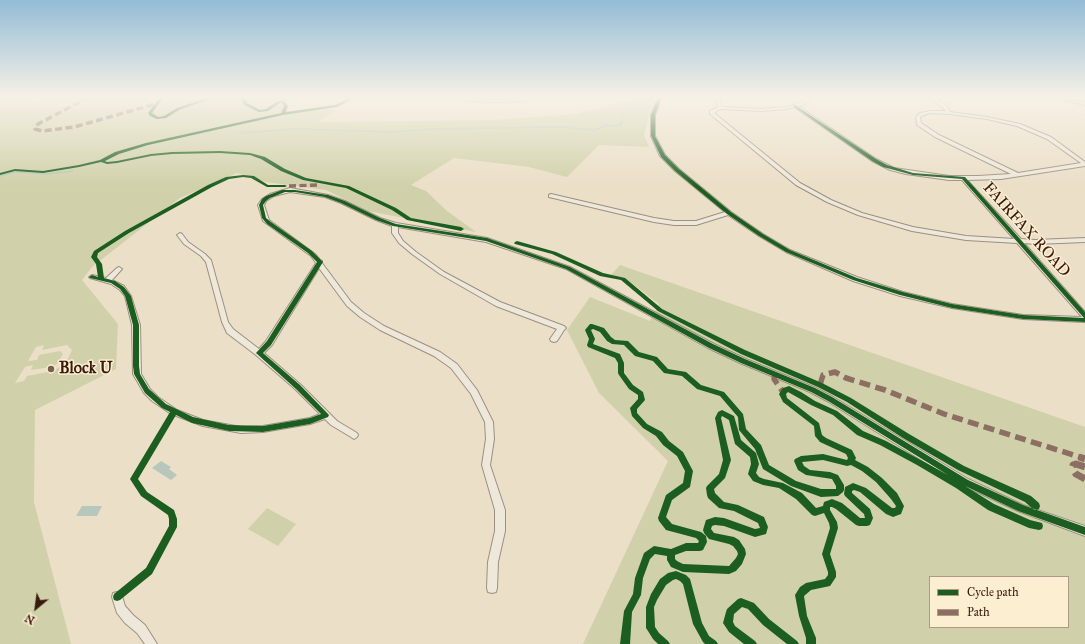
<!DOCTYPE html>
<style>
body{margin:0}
#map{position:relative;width:1085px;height:644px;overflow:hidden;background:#ebdfc7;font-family:"IM FELL Great Primer",serif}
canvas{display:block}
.legend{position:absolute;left:929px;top:576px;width:140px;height:52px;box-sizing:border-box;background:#fceed1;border:1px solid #ae9983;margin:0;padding:5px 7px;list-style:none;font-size:12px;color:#3a1a0e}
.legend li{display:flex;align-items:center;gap:8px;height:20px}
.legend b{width:20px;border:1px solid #ae9983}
.north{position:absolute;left:16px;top:588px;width:40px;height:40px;-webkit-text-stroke:3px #fceed1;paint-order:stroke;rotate:209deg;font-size:11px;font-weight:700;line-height:16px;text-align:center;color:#3a1a0e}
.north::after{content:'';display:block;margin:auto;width:14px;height:18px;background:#3a1a0e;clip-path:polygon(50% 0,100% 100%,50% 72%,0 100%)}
</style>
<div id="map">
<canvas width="1085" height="644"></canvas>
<ul class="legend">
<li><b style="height:5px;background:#1b5e20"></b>Cycle path</li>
<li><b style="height:5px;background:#8d6e63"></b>Path</li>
</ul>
<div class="north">N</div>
</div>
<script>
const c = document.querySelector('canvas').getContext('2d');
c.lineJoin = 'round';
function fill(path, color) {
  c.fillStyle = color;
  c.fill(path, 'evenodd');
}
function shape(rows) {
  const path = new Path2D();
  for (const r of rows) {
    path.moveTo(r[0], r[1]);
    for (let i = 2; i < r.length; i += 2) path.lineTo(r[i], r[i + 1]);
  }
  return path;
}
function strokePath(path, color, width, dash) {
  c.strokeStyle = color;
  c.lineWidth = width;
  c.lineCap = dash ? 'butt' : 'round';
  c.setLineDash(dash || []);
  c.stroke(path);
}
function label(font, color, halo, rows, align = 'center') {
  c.font = font + ' "IM FELL Great Primer",serif';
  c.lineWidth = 3;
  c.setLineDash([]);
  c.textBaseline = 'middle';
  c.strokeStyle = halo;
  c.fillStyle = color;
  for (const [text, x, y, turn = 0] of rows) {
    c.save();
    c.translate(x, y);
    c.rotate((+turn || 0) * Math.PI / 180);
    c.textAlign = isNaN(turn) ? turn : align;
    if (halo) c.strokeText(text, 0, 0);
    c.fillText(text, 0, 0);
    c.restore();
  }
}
fill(shape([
 [0,97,38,97,33,99,35,102,47,97,292,97,277,116,321,109,337,110,318,122,494,120,575,114,643,97,654,97,644,135,649,147,599,145,567,177,529,167,454,158,411,185,426,191,447,211,476,232,368,211,326,190,266,182,237,173,180,198,92,267,82,280,118,324,116,369,35,410,34,502,71,644,0,644],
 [44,345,42,350,67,345,72,350,66,363,53,371,27,376,24,381,15,383,25,367,33,365,31,370,51,367,57,364,63,354,60,351,39,355,37,360,28,361,36,347],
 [620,265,1085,427,1085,644,583,644,668,461,599,393,567,330,590,297,650,321,659,304,633,284,611,275],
 [930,577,1068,577,1068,627,930,627],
 [267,508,296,524,278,546,248,529]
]), '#d0d1aa');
fill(shape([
 [161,461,171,467,169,469,177,475,171,480,152,468],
 [82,506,102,506,97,516,76,516]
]), '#b7c7bc');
strokePath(shape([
 [238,133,297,129,390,132,435,129,560,127,595,130,607,125,616,126,621,124,623,113,633,108],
 [0,176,16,172,47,174,73,171]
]), '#b7c7bc', 1.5);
const minor = shape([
 [443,97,497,100,547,97,521,101,497,102,473,101,443,97],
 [658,97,662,97,655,115,655,136,665,155,679,169,731,212,763,234,790,250,857,277,903,292,952,304,1023,315,1082,317,1017,243,966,240,912,231,858,215,827,202,796,185,710,114,710,111,718,107,715,97,719,97,722,107,761,109,787,107,799,103,808,97,813,97,803,105,798,106,876,159,894,168,949,176,978,176,1011,174,935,137,917,125,916,117,920,113,931,111,946,111,942,107,929,97,934,97,946,105,950,112,987,117,1020,124,1051,137,1085,162,1085,166,1001,179,967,180,1021,239,1035,240,1085,238,1085,242,1035,244,1024,243,1085,312,1085,322,1023,319,952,308,900,296,853,281,786,252,759,236,728,215,696,225,674,225,654,222,549,197,549,195,551,194,654,218,674,221,696,221,725,212,675,171,660,156,651,136,651,115,658,97],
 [794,107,872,161,890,170,906,174,949,180,962,180,1014,239,966,236,913,227,862,213,831,200,800,183,714,113,720,109,761,111,787,109,794,107],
 [931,113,949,114,987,119,1017,126,1047,139,1081,163,1018,173,939,135,921,123,920,117,924,115,931,113],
 [1050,97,1059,97,1085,103,1085,105,1050,97],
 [290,188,328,195,345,201,380,218,396,223,487,238,570,267,714,344,746,359,816,388,833,397,968,479,1023,505,1085,526,1085,536,1018,511,962,485,827,401,810,392,740,363,708,348,566,269,486,242,398,227,398,233,403,241,416,252,444,272,500,302,564,326,566,328,564,330,557,341,554,342,551,341,550,339,557,329,496,306,440,274,412,254,399,243,392,233,392,226,376,220,341,203,325,197,290,192,274,196,266,201,264,205,269,220,315,254,320,260,322,261,322,263,351,302,364,313,384,326,440,352,457,364,477,390,493,422,494,439,490,465,505,510,505,531,498,562,497,588,496,592,492,593,488,592,487,588,488,562,495,531,495,510,482,465,486,439,485,422,471,394,451,368,434,356,380,330,360,317,347,306,319,268,272,345,264,353,301,385,337,421,357,433,358,435,357,437,354,439,351,437,331,425,325,419,310,424,263,432,241,433,203,426,171,414,152,401,144,393,133,374,132,325,125,296,120,290,111,284,90,278,89,277,92,275,106,278,117,268,119,267,122,269,112,280,124,286,131,296,140,325,141,374,150,389,158,397,177,410,203,420,241,427,263,426,310,418,320,414,295,389,256,355,227,333,222,322,206,262,201,256,184,244,177,235,180,233,182,234,188,242,205,254,211,260,228,322,233,329,259,349,266,341,316,263,311,256,263,221,258,205,262,199,270,194,290,188],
 [117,592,121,593,125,606,133,615,145,625,157,644,145,644,137,633,125,623,117,613,112,597,113,593,117,592]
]);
strokePath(minor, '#9b9081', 2);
fill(minor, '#eee8db');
strokePath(shape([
 [89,97,38,124,35,129,42,131,74,127,155,104],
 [289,186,317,185]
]), '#8d6e63', 3.5, [7, 3.5]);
strokePath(shape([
 [775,374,774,379,783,392],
 [820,385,823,375,835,372,846,378,885,390,944,414,1083,458]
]), '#8d6e63', 5.5, [11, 5.5]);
strokePath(shape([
 [1079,457,1085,459],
 [1085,467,1076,464,1073,465,1072,468,1076,474,1085,479]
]), '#8d6e63', 7, [14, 7]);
fill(shape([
 [160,97,164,97,152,113,158,117,164,116,177,108,210,97,216,97,179,110,166,118,157,119,150,116,148,113,160,97],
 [240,97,244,97,247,103,260,110,266,109,278,101,284,101,288,106,286,112,335,105,351,97,356,97,337,107,283,115,148,145,119,154,105,161,107,162,117,161,151,154,172,152,220,151,250,153,265,157,285,169,306,178,349,186,396,208,411,218,461,227,464,229,461,231,407,220,392,210,346,188,303,180,281,171,261,159,250,155,220,153,172,154,151,156,117,163,107,164,101,162,79,167,43,173,15,171,0,175,0,173,15,169,43,171,79,165,100,160,115,152,146,143,281,113,284,106,282,103,280,103,268,111,259,112,244,105,240,97],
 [658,97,662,97,655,115,655,136,665,155,679,169,731,212,763,234,790,250,857,278,903,292,952,304,1023,315,1084,318,962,179,913,175,883,167,872,161,794,107,794,105,795,105,876,159,887,165,913,173,965,177,1085,312,1085,322,1023,319,952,308,900,295,853,280,786,252,759,236,727,214,675,171,661,157,651,136,651,115,658,97],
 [243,175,254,176,268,185,285,185,287,186,285,187,267,187,251,178,243,177,229,179,212,187,129,233,98,253,97,257,102,264,104,278,115,281,124,287,131,296,139,325,139,366,140,374,149,389,166,404,193,417,229,425,263,426,310,418,321,414,296,389,256,353,267,341,317,262,308,253,267,224,262,218,259,205,262,199,266,196,282,190,295,190,328,195,345,201,380,218,396,224,487,238,570,267,713,344,745,359,815,388,832,397,968,480,1023,505,1085,527,1085,535,1018,511,965,486,994,504,1030,520,1042,523,1043,526,1042,529,1039,530,1029,528,988,510,956,488,917,465,880,445,857,435,833,415,811,405,788,392,786,394,787,398,819,423,822,435,826,438,852,450,856,458,855,460,868,467,882,478,897,493,904,506,901,514,893,517,886,514,860,492,854,490,852,491,852,493,870,509,873,518,870,525,867,526,859,526,856,525,836,509,832,507,830,507,830,510,837,522,838,528,830,554,836,572,836,577,830,586,811,590,804,596,807,616,816,638,816,644,806,644,806,638,799,616,795,595,800,587,806,583,825,579,828,575,828,572,822,554,830,528,829,523,824,513,815,516,812,515,796,499,779,488,763,485,753,481,748,474,751,464,750,457,735,444,729,420,722,416,721,418,731,460,725,478,714,489,715,493,724,502,738,505,764,517,768,527,766,534,755,537,724,526,715,525,712,526,711,529,714,533,734,537,739,540,745,549,746,554,742,564,736,571,729,574,683,572,671,567,667,560,667,556,655,554,650,559,643,578,641,595,632,612,630,644,620,644,624,611,633,594,635,578,644,553,654,546,671,549,686,543,698,543,699,541,696,538,666,530,659,521,658,518,666,495,683,483,685,471,677,456,663,445,656,436,643,428,632,416,630,408,638,399,638,395,629,389,619,375,618,373,618,363,615,358,588,347,587,345,589,339,585,330,590,324,592,324,604,328,611,337,615,340,628,341,639,352,657,357,668,369,686,372,701,385,724,392,743,414,746,429,761,445,769,465,796,481,821,489,836,489,836,486,832,479,806,475,798,470,794,461,795,459,801,456,823,454,847,460,848,458,846,454,820,442,815,436,814,426,783,402,779,394,783,388,789,386,801,392,815,401,837,411,863,431,886,441,948,475,828,401,811,392,741,363,709,348,566,269,486,241,393,226,376,220,341,203,325,197,295,192,285,192,270,198,266,201,263,205,266,218,271,222,312,251,323,262,271,345,263,353,300,385,329,415,328,417,310,424,263,432,229,431,192,423,176,415,138,479,147,492,174,510,177,519,177,527,152,574,120,600,117,601,114,600,113,597,114,594,146,568,169,526,169,519,168,515,141,496,130,479,170,412,162,408,145,393,134,374,133,366,133,325,125,296,120,289,111,283,90,278,89,277,92,275,98,277,96,264,91,257,94,251,125,231,208,185,226,177,243,175],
 [593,329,600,332,607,341,612,344,624,345,635,356,653,361,664,373,682,376,697,389,720,396,738,417,739,430,755,449,763,469,791,486,821,497,838,496,843,492,844,490,844,485,838,475,830,472,810,470,804,466,802,462,823,460,847,466,851,465,862,471,876,482,891,499,896,506,895,508,892,508,866,488,853,483,845,487,844,494,845,496,864,514,865,518,860,518,842,503,832,499,824,502,823,506,816,508,802,493,783,483,764,479,759,477,756,473,759,464,756,453,741,440,734,416,722,410,718,412,715,418,723,460,719,474,707,486,706,488,707,495,708,498,719,508,734,511,758,523,760,528,755,529,724,518,715,517,706,520,703,530,704,533,709,539,729,544,733,546,737,551,738,554,736,558,729,566,683,564,677,561,675,559,675,555,686,551,700,551,703,550,707,542,706,536,701,532,672,524,666,517,672,500,690,487,693,471,683,452,669,441,662,432,647,424,637,413,637,409,645,400,643,392,633,385,624,373,624,363,620,354,593,344,595,339,591,330,593,329],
 [517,241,556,252,603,273,625,278,662,309,745,350,822,383,851,398,909,434,964,466,1031,496,1039,503,1040,506,1039,509,1036,510,1033,509,1025,502,958,470,903,438,847,402,818,387,741,354,658,311,621,280,600,276,552,254,515,244,514,243,515,242,517,241],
 [676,571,686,575,690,579,702,623,709,636,716,641,718,644,705,644,703,642,693,624,683,584,680,581,676,579,673,580,666,585,657,600,654,607,655,627,659,633,668,641,670,644,658,644,653,639,648,631,646,628,646,607,651,594,660,579,668,573,676,571],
 [741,598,754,603,769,619,797,641,799,644,787,644,763,625,748,609,742,607,734,614,733,622,735,626,755,641,757,644,744,644,729,632,723,623,726,612,727,609,738,599,741,598]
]), '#1b5e20');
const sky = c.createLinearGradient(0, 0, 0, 187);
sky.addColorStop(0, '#94bcd6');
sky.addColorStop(0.52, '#f6f1e6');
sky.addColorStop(1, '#f6f1e600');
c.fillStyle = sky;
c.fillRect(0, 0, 1085, 187);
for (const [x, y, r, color] of [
 [51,369,4,"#785f4f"]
]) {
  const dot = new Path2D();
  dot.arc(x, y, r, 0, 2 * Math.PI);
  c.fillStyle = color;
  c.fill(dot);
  strokePath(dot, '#fceed1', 1.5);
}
label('16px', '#3a1a0e', '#fceed1', [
 ["FAIRFAX ROAD",1026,230,48]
]);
label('bold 16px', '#3a1a0e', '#fceed1', [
 ["Block U",59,369]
], 'left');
</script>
